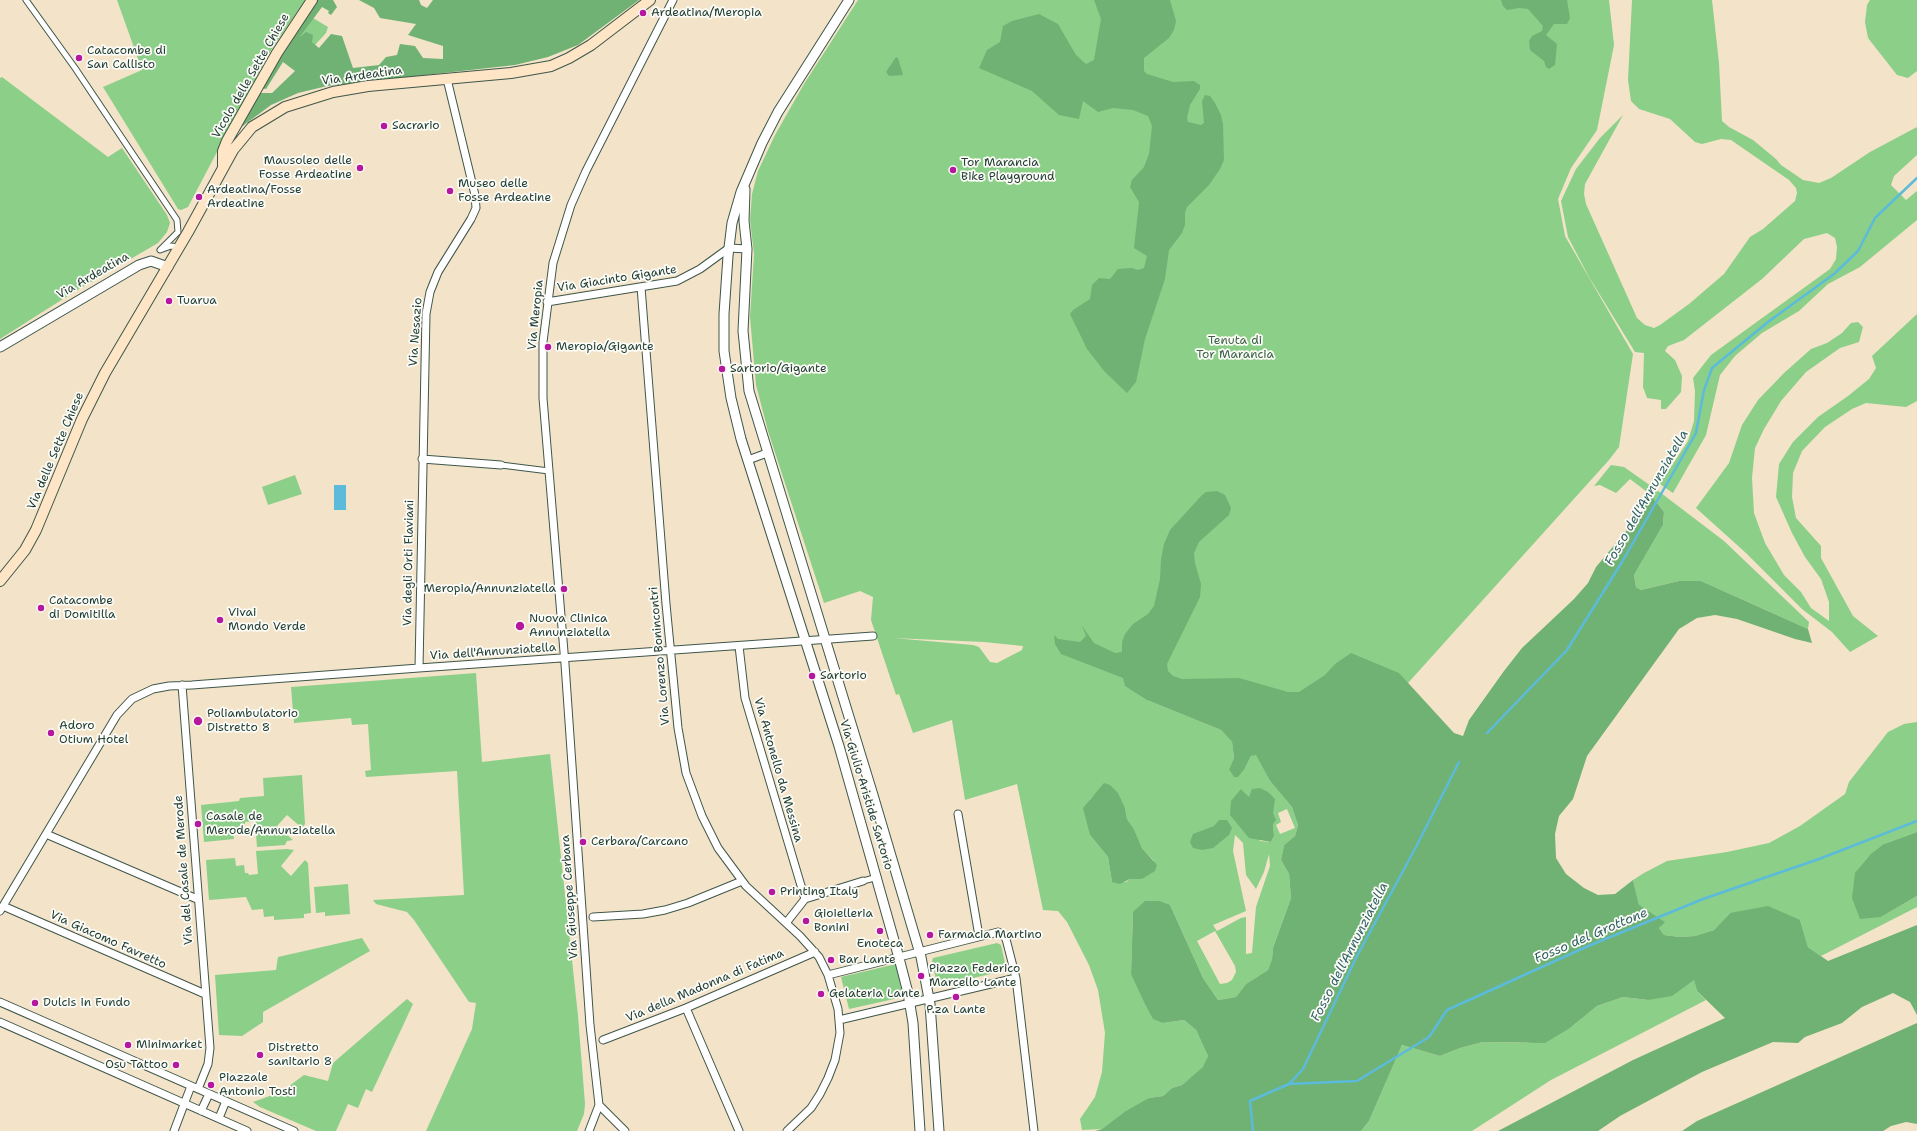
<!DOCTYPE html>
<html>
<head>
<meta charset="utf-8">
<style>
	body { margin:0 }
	canvas { display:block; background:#f3e3c8 }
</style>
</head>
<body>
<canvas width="1917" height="1131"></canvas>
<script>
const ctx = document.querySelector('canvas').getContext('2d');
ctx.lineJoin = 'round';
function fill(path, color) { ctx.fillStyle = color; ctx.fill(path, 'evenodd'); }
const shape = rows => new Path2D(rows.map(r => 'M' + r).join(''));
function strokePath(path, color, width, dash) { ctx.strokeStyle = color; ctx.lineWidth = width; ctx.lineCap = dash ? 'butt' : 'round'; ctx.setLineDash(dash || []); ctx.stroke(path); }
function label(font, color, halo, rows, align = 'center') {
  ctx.font = font + ' "Shantell Sans",sans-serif'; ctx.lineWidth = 3.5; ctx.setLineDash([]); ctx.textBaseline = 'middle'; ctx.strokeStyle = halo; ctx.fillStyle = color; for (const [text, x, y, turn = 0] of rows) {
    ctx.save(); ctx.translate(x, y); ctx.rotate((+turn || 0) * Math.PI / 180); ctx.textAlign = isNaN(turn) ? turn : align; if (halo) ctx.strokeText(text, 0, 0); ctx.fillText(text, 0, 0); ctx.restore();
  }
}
fill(shape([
	[117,0,305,0,268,55,188,207,181,210,178,209,103,87,142,70],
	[858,0,1609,0,1614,45,1597,130,1571,168,1558,199,1565,236,1633,354,1619,447,1609,460,1408,683,1345,732,1147,700,1221,730,1232,742,1234,758,1229,769,1245,768,1251,756,1256,754,1270,781,1292,807,1298,825,1295,836,1284,845,1281,860,1289,874,1291,898,1273,948,1272,959,1268,970,1246,984,1236,997,1218,1000,1203,978,1170,905,1133,912,1131,974,1163,1023,1184,1020,1196,1030,1208,1056,1204,1067,1182,1085,1172,1088,1163,1096,1149,1098,1102,1129,1082,1130,1080,1119,1095,1097,1102,1072,1105,1033,1098,990,1089,965,1067,922,1058,911,1043,910,1017,784,965,800,952,720,913,733,899,694,896,695,871,620,873,597,860,591,824,603,768,431,756,385,750,317,754,254,750,220,752,194,758,171,775,135,804,84],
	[893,638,984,642,1023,646,1022,650,997,663,990,662,979,647,973,645],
	[1241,789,1273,824,1274,836,1271,842,1260,841],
	[1098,792,1125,808,1127,819,1134,829,1142,848,1154,861,1142,879,1130,879,1126,882,1112,882,1108,857,1090,835,1090,799],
	[1287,809,1295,828,1280,834,1276,825,1281,822,1278,813],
	[1235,835,1243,843,1246,875,1256,889,1264,872,1269,854,1270,866,1256,907,1252,953,1246,954,1246,917,1241,918,1217,931,1213,925,1246,911,1233,851],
	[1215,931,1235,966,1236,972,1232,980,1227,983,1220,984,1197,941],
	[1632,0,1712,0,1719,63,1722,121,1729,127,1753,140,1776,159,1781,165,1803,180,1819,183,1831,178,1870,152,1917,127,1917,155,1894,176,1891,185,1906,200,1917,191,1917,220,1860,267,1828,284,1799,311,1762,333,1735,356,1720,375,1706,435,1673,493,1651,478,1658,479,1665,476,1688,441,1694,421,1695,391,1693,378,1711,355,1830,269,1836,259,1837,247,1835,238,1827,233,1804,239,1762,279,1684,340,1668,346,1665,351,1675,360,1682,376,1681,392,1666,409,1661,409,1661,400,1647,398,1643,387,1644,353,1635,352,1589,277,1568,237,1561,201,1576,169,1600,138,1623,115,1585,184,1584,194,1586,204,1637,318,1645,325,1654,328,1660,325,1689,304,1724,274,1750,237,1763,229,1795,201,1797,193,1796,188,1789,180,1731,140,1721,139,1702,144,1695,142,1670,119,1639,109,1631,101,1628,80],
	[1870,0,1917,0,1917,71,1908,78,1897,75,1868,38,1865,22,1867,5],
	[313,18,328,27,326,33,315,45,312,42,298,39],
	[2,77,108,157,122,148,167,215,170,223,167,232,158,243,74,292,0,339,0,78],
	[1917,314,1917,401,1906,407,1866,403,1852,409,1825,427,1802,451,1793,473,1792,497,1796,518,1821,546,1821,558,1853,616,1878,636,1850,652,1832,632,1802,609,1746,553,1696,508,1729,463,1742,425,1758,400,1784,373,1811,349,1827,343,1842,333,1851,323,1858,322,1863,327,1859,342,1840,348,1806,372,1781,401,1764,429,1755,448,1752,478,1754,513,1765,543,1784,575,1801,592,1811,608,1829,621,1829,602,1821,579,1805,557,1792,533,1776,497,1779,464,1793,442,1818,417,1848,396,1869,379,1876,368,1872,356],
	[1611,465,1624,467,1661,493,1724,541,1809,622,1808,629,1701,581,1679,581,1641,590,1636,587,1634,575,1663,525,1664,512,1651,495,1630,479,1616,493,1600,485,1594,486],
	[295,475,302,494,268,505,262,487],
	[476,673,482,762,550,754,578,1016,585,1104,584,1114,577,1131,426,1131,472,1029,476,1003,469,1002,414,920,407,912,376,904,373,900,464,895,457,771,366,777,365,771,371,770,368,724,352,725,351,718,294,723,291,687],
	[1917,722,1917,832,1884,844,1881,917,1917,896,1917,907,1821,956,1808,947,1800,920,1730,913,1714,930,1695,936,1680,937,1664,935,1659,928,1664,922,1639,906,1633,880,1644,873,1667,861,1727,852,1769,843,1800,826,1845,794,1849,782,1888,732,1904,724],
	[302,775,305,824,302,828,287,815,277,826,293,840,287,841,285,845,257,847,255,821,245,822,245,824,241,825,241,832,233,832,234,839,204,842,201,805,239,801,240,798,264,796,263,778],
	[287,849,294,850,281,866,291,876,305,860,308,863,311,913,304,914,304,918,274,920,274,916,264,917,263,909,252,910,246,897,209,900,206,860,235,858,236,866,244,865,245,873,248,873,249,875,258,874,256,851],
	[348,884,350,914,325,916,325,912,316,913,314,887],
	[362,938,370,951,263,1012,263,1022,242,1036,219,1035,215,975,276,970,278,957],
	[997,943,1001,945,1006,968,1003,971,939,986,937,984,932,961,933,958],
	[896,964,903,997,849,1009,841,977],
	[1694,979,1697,991,1706,1000,1551,1080,1472,1131,1361,1131,1369,1121,1402,1045,1440,1056,1460,1048,1483,1042,1528,1043,1570,1028,1597,1006,1623,997,1648,1000],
	[407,999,413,1004,372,1092,366,1089,358,1108,348,1104,336,1131,316,1131,260,1107,253,1102,281,1092,304,1075,328,1081,333,1063]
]), '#8bcf88');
fill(shape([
	[316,0,333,0,337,7,331,15,328,13,329,11,322,7,299,38,306,32,313,35,312,42,319,48,331,34,342,36,353,68,379,65,386,57,397,55,400,44,415,46,423,58,443,59,443,46,408,35,416,24,380,18,374,8,359,0,419,0,421,5,427,8,433,0,639,0,578,45,548,57,515,65,327,86,298,93,271,105,240,128,258,93,272,93,295,71,283,62,266,89,260,88],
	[1094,0,1170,0,1176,21,1174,30,1169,38,1144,58,1144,71,1147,74,1173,82,1194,81,1200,85,1200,89,1190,105,1187,118,1188,122,1201,125,1204,123,1202,101,1205,95,1210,96,1215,103,1221,115,1223,124,1224,160,1220,169,1209,185,1187,207,1185,213,1185,225,1182,233,1169,250,1165,279,1145,339,1136,382,1127,393,1105,372,1087,349,1070,314,1073,310,1090,299,1092,285,1099,278,1110,279,1118,269,1132,268,1138,270,1144,268,1147,256,1134,248,1139,202,1130,187,1132,180,1144,167,1149,154,1152,126,1148,116,1133,110,1113,108,1098,112,1083,101,1079,119,1059,115,1032,91,979,68,987,50,1000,42,1003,26,1012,21,1039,14,1058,24,1076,55,1086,64,1094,60,1101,19],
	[1501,0,1567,0,1570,18,1567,24,1554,24,1546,35,1557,44,1555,65,1549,69,1546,67,1544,61,1530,50,1529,41,1532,36,1542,31,1543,26,1528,9,1519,8,1507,10,1503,6],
	[896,57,898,58,903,75,889,76,886,72],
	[1217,491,1225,495,1231,508,1229,515,1199,542,1194,553,1195,563,1201,584,1200,597,1167,664,1168,671,1173,676,1182,679,1239,678,1288,692,1299,692,1325,675,1335,664,1351,653,1399,673,1454,733,1463,736,1469,720,1504,671,1522,648,1574,599,1588,583,1596,567,1632,524,1651,495,1664,512,1663,525,1634,575,1636,587,1641,590,1679,581,1701,581,1808,629,1812,643,1795,639,1737,619,1715,615,1697,618,1679,629,1587,756,1573,799,1559,816,1555,834,1556,858,1566,874,1584,888,1598,895,1615,894,1633,880,1639,905,1665,922,1659,928,1664,935,1680,937,1695,936,1714,930,1730,913,1768,906,1800,920,1808,947,1828,961,1917,925,1917,1015,1910,1002,1893,993,1862,1007,1842,1023,1805,1037,1798,1043,1773,1042,1702,1072,1620,1116,1598,1131,1498,1131,1633,1060,1725,1018,1697,991,1694,980,1672,996,1648,1000,1623,997,1597,1006,1570,1028,1545,1043,1483,1042,1460,1048,1440,1056,1402,1045,1369,1121,1361,1131,1095,1131,1102,1129,1126,1111,1149,1098,1163,1096,1172,1088,1182,1085,1203,1067,1208,1056,1196,1030,1184,1020,1163,1023,1153,1019,1145,1004,1131,974,1133,912,1145,901,1159,901,1170,905,1203,978,1218,1000,1236,997,1246,984,1268,970,1272,959,1273,948,1291,898,1289,874,1281,860,1284,845,1295,836,1298,825,1292,807,1270,781,1256,755,1251,756,1245,768,1238,777,1234,777,1229,769,1234,758,1232,742,1221,730,1147,700,1125,686,1123,678,1061,654,1055,644,1054,635,1058,639,1080,642,1086,636,1082,626,1094,643,1115,653,1122,652,1122,642,1125,634,1133,624,1148,614,1154,606,1160,579,1161,559,1164,544,1170,530,1202,495,1206,492],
	[1104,783,1110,785,1118,793,1125,808,1127,819,1134,829,1142,848,1157,865,1155,871,1142,879,1130,879,1120,884,1112,882,1108,857,1090,835,1083,808],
	[1260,788,1268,792,1275,799,1273,813,1276,820,1273,824,1274,836,1271,842,1249,838,1230,815,1231,801,1241,789,1249,797,1252,789],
	[1219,820,1227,820,1232,828,1229,835,1213,848,1202,850,1193,848,1190,842,1193,834,1214,826],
	[1917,832,1917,896,1881,917,1860,919,1852,898,1855,873,1871,854,1884,844],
	[1917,1023,1917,1124,1906,1122,1891,1126,1883,1131,1682,1131,1697,1121]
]), '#70b274');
fill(shape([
	[334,485,346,485,346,510,334,510]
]), '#5cbbda');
strokePath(shape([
	[1487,733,1567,650,1622,562,1696,433,1704,390,1712,368,1768,322,1834,274,1858,251,1875,218,1917,178],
	[1289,1084,1357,1081,1429,1037,1447,1010,1586,947,1703,899,1819,859,1917,821],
	[1253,1131,1250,1101,1289,1084,1303,1069,1357,956,1416,847,1459,762]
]), '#5cbbda', 2.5);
const pedestrian = shape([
	[26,0,75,68,177,220,178,232,160,250,171,246,179,247],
	[501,465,549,471],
	[863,881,878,877]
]);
const minor = shape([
	[641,287,666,604,678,728,686,773,702,816,718,848,746,886,800,936,819,957,828,975,838,1009,840,1033,835,1060,828,1078,820,1094,811,1108,787,1131],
	[547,302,677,281,700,269,729,248,747,249],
	[422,459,501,465],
	[748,460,767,453],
	[739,646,745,698,805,899],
	[419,668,426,314,430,292,438,272,471,219,476,208,475,195,447,79],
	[182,685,210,1048,208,1064,198,1089],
	[958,814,979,936],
	[46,834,197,899],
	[3,906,205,994],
	[0,911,117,715,132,699,153,689,169,686,192,685,419,668,873,636],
	[593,917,643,914,665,910,688,903,742,881],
	[786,923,805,899,863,881],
	[828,975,998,932,1002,934,1006,939,1016,978,1034,1131],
	[0,1002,294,1131],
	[686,1008,739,1131],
	[839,1020,1016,978],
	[0,1022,247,1131],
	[603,1040,686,1008,815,952],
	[599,1105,625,1131],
	[201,1111,209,1094],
	[219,1118,226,1101],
	[174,1131,191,1086],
	[589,1131,599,1105,590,1025,565,664,543,398,543,342,553,263,571,205,586,171,673,0]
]);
const tertiary = shape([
	[849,0,778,112,762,143,741,192,732,223,728,256,724,314,724,351,731,398,741,439,839,746,899,958,908,993,913,1023,920,1131],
	[745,189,744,221,747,249,743,331,749,391,873,795,921,957,930,1004,939,1131],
	[0,347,139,265,151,261,168,267]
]);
const secondary = shape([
	[223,168,223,151,227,141,277,53,312,0],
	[0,581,25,550,36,530,82,419,105,373,188,232,233,150,252,127,285,107,333,92,368,86,511,73,551,66,569,58,591,45,650,0]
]);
strokePath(pedestrian, '#3f564a', 7);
strokePath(minor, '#3f564a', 9);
strokePath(tertiary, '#3f564a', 11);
strokePath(secondary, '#3f564a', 12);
strokePath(pedestrian, '#fff', 5);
strokePath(minor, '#fff', 7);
strokePath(tertiary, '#fff', 9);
strokePath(secondary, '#fde5c5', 10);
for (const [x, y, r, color] of [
	[643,13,4,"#b5179e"],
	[79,58,4,"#b5179e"],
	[384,126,4,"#b5179e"],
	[360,168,4,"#b5179e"],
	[953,170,4,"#b5179e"],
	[450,191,4,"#b5179e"],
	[199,197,4,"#b5179e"],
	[169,301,4,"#b5179e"],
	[548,347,4,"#b5179e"],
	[722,369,4,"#b5179e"],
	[564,589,4,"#b5179e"],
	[41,608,4,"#b5179e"],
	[220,620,4,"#b5179e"],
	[520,626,5,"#b5179e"],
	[812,676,4,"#b5179e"],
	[198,721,5,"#b5179e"],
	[51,733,4,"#b5179e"],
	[198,824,4,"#b5179e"],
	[583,842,4,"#b5179e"],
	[772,892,4,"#b5179e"],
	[806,921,4,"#b5179e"],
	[880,931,4,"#b5179e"],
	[930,935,4,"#b5179e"],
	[831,960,4,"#b5179e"],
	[921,976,4,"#b5179e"],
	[821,994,4,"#b5179e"],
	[956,997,4,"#b5179e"],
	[35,1003,4,"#b5179e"],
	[128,1045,4,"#b5179e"],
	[260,1055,4,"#b5179e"],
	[176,1065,4,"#b5179e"],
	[211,1085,4,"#b5179e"]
]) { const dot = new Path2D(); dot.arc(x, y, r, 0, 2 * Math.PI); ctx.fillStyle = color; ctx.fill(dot); strokePath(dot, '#fdfcf7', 1.5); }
label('12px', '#1f3d34', '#fdfcf7', [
	["Ardeatina/Meropia",651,13],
	["Catacombe di",87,51],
	["San Callisto",87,65],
	["Sacrario",392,126],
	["Mausoleo delle",352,161,"right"],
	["Fosse Ardeatine",352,175,"right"],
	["Tor Marancia",961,163],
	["Bike Playground",961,177],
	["Museo delle",458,184],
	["Fosse Ardeatine",458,198],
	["Ardeatina/Fosse",207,190],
	["Ardeatine",207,204],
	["Tuarua",177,301],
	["Meropia/Gigante",556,347],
	["Sartorio/Gigante",730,369],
	["Meropia/Annunziatella",556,589,"right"],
	["Catacombe",49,601],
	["di Domitilla",49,615],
	["Vivai",228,613],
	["Mondo Verde",228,627],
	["Nuova Clinica",529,619],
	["Annunziatella",529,633],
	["Sartorio",820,676],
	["Poliambulatorio",207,714],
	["Distretto 8",207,728],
	["Adoro",59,726],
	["Otium Hotel",59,740],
	["Casale de",206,817],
	["Merode/Annunziatella",206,831],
	["Cerbara/Carcano",591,842],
	["Printing Italy",780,892],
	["Gioielleria",814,914],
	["Bonini",814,928],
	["Farmacia Martino",938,935],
	["Enoteca",880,944,"center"],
	["Bar Lante",839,960],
	["Piazza Federico",929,969],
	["Marcello Lante",929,983],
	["Gelateria Lante",829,994],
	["Dulcis in Fundo",43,1003],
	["P.za Lante",956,1010,"center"],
	["Minimarket",136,1045],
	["Distretto",268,1048],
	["sanitario 8",268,1062],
	["Osu Tattoo",168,1065,"right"],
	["Piazzale",219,1078],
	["Antonio Tosti",219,1092]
], 'left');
label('12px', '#1f3d34', '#fdfcf7', [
	["Vicolo delle Sette Chiese",251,76,-60],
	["Via Ardeatina",362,76,-8],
	["Via Ardeatina",93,276,-30],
	["Via Giacinto Gigante",617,279,-9],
	["Via Meropia",536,315,-84],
	["Via Nesazio",416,332,-86],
	["Via delle Sette Chiese",56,451,-67],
	["Via degli Orti Flaviani",409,563,-89],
	["Via dell'Annunziatella",493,652,-4],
	["Via Lorenzo Bonincontri",660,656,-95],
	["Via Antonello da Messina",778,770,74],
	["Via Giulio Aristide Sartorio",866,795,73],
	["Via del Casale de Merode",184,870,-94],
	["Via Giuseppe Cerbara",570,897,-94],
	["Via Giacomo Favretto",108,940,24],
	["Via della Madonna di Fatima",705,986,-23]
]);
label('12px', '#3a6249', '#fdfcf7', [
	["Tenuta di",1235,341],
	["Tor Marancia",1235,355]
]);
label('italic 13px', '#316366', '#fdfcf7', [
	["Fosso dell'Annunziatella",1647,498,-60],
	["Fosso del Grottone",1591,936,-23],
	["Fosso dell'Annunziatella",1350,952,-63]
]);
</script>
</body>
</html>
